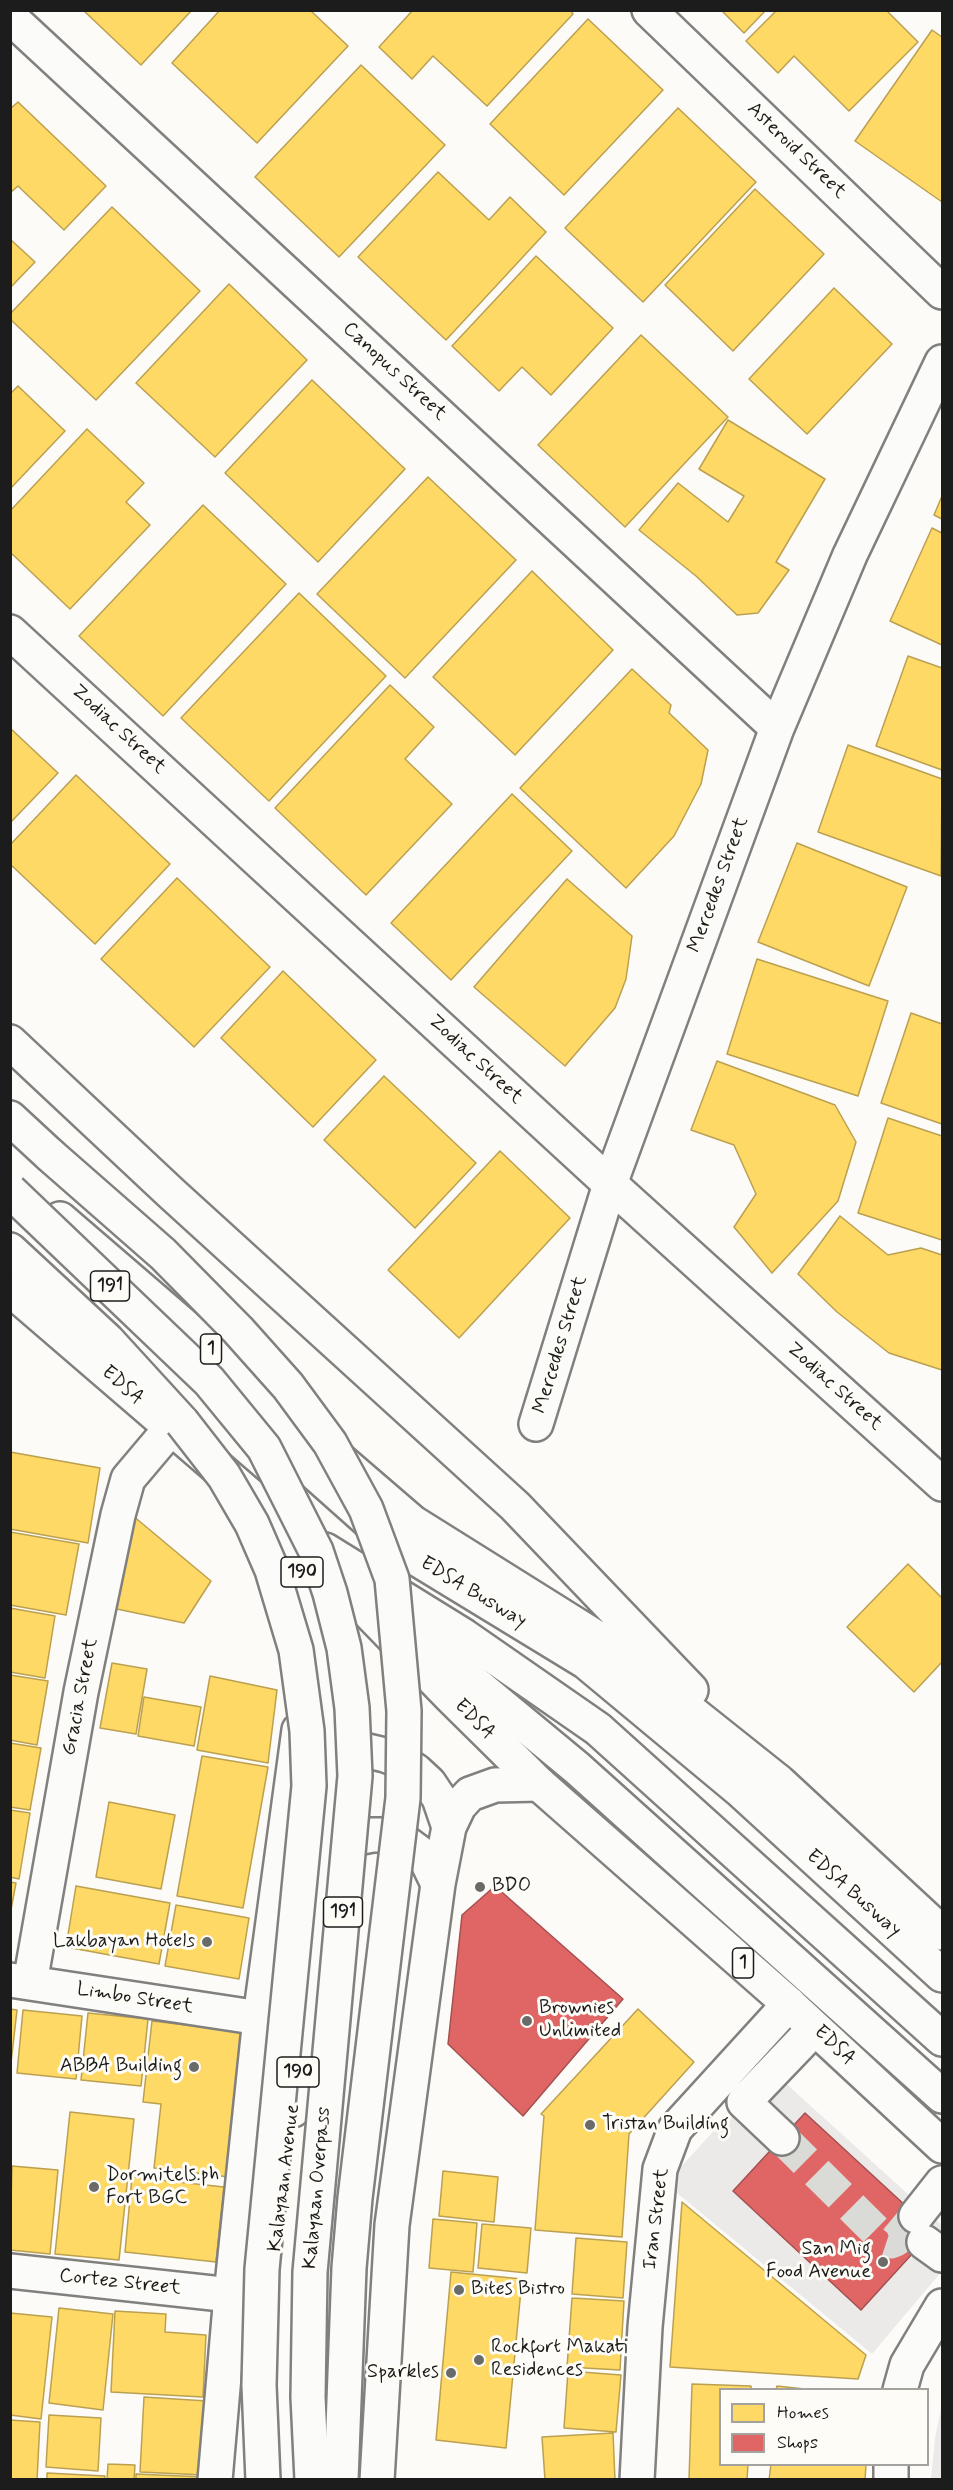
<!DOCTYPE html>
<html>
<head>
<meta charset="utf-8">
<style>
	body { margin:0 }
	#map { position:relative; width:953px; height:2490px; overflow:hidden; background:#fcfbf8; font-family:Mynerve,sans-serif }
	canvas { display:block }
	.frame { position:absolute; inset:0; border:12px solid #1c1c1c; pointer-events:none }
	.legend { position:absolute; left:719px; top:2388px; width:210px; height:78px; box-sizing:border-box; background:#fdfcf7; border:2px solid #a3a29f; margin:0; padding:8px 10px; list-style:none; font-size:18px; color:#1c1c1c }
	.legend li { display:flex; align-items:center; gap:12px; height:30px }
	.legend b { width:30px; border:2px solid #a3a29f }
</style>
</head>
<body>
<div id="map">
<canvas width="953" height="2490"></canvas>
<div class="frame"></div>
<ul class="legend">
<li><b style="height:16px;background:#ffd966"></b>Homes</li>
<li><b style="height:16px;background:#e06666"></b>Shops</li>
</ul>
</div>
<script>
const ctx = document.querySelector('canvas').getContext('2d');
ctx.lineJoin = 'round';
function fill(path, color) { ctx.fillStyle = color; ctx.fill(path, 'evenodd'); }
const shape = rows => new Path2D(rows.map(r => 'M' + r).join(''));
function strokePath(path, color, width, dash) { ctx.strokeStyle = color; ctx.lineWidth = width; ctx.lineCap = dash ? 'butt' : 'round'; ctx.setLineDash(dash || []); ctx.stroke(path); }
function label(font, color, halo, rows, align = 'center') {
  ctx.font = font + ' Mynerve,sans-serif'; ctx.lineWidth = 6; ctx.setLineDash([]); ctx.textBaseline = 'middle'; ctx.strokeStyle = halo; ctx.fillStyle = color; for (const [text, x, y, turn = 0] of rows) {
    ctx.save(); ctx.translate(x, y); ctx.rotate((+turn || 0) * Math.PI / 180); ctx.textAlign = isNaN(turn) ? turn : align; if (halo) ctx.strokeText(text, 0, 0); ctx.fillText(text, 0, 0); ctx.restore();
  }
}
fill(shape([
	[770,2069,942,2225,942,2271,872,2354,677,2193,679,2169],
	[942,2404,942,2479,931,2479,935,2438]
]), '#ebeae8');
const homes = shape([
	[83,10,192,10,141,65,83,10],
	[220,10,310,10,348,46,257,143,172,63,220,10],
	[413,10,570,10,573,14,487,106,433,56,412,79,379,47,413,10],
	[721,10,766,10,744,33,721,10],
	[777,10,889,10,888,12,918,42,849,111,794,56,778,73,746,41,777,10],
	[588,19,663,90,564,195,490,124,588,19],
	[932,30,942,37,942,202,855,141,932,30],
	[361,65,445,145,339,257,255,177,361,65],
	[18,102,106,186,64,230,18,186,10,193,10,109,18,102],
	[678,108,756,182,643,302,565,228,678,108],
	[438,172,489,220,510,197,546,232,446,340,358,257,438,172],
	[755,189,824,254,733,351,665,285,755,189],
	[112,207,200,291,96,400,10,319,10,314,112,207],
	[10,239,35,262,10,288,10,239],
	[536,256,613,328,551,395,522,367,499,391,452,346,536,256],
	[229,284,307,360,215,457,136,383,229,284],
	[834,288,892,344,807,434,749,379,834,288],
	[641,335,728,417,625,527,538,445,641,335],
	[312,380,405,469,318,562,225,473,312,380],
	[18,386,65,431,10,489,10,394,18,386],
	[728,420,825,479,776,562,789,570,758,613,737,615,696,576,639,530,678,483,728,522,744,496,699,469,728,420],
	[87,429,144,483,126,502,150,525,70,609,10,552,10,511,87,429],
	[428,477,516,560,405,678,317,594,428,477],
	[942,496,942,519,934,515,942,496],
	[203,505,286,584,163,716,79,636,203,505],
	[932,528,942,533,942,645,890,621,932,528],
	[532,571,613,650,515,755,433,677,532,571],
	[299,593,386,676,269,801,181,718,299,593],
	[908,656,942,668,942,770,876,746,908,656],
	[632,669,671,705,669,713,708,750,701,784,674,836,626,888,520,788,632,669],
	[390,685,434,727,405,759,452,804,366,895,275,808,390,685],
	[10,728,58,773,10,823,10,728],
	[848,745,942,779,941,876,818,832,848,745],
	[76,775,170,864,95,944,10,864,10,845,76,775],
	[512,794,572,851,451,980,391,923,512,794],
	[797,843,907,887,869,986,758,942,797,843],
	[177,878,270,967,194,1047,101,959,177,878],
	[567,879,632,936,626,979,615,1008,565,1066,474,987,567,879],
	[757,959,888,1001,858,1096,727,1054,757,959],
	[283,971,376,1060,313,1127,221,1038,283,971],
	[911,1013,942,1024,942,1124,881,1103,911,1013],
	[717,1061,835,1105,856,1142,838,1201,772,1273,734,1227,756,1194,734,1145,691,1130,717,1061],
	[384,1076,476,1163,415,1228,324,1140,384,1076],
	[888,1118,942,1136,942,1240,858,1213,888,1118],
	[500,1151,570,1218,459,1338,388,1270,500,1151],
	[840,1216,888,1255,921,1248,942,1255,942,1370,889,1353,837,1312,798,1274,840,1216],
	[10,1452,100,1468,88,1543,10,1529,10,1452],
	[132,1515,211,1581,184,1623,112,1608,132,1515],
	[10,1532,79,1544,66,1615,10,1605,10,1532],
	[908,1564,942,1598,942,1662,914,1692,847,1627,908,1564],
	[10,1608,55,1616,45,1678,10,1672,10,1608],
	[112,1663,147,1669,136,1734,100,1728,112,1663],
	[10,1675,48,1681,37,1745,10,1740,10,1675],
	[210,1676,277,1690,268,1763,197,1750,210,1676],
	[144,1697,201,1707,194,1746,138,1736,144,1697],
	[10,1743,41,1748,30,1810,10,1807,10,1743],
	[202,1756,268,1767,243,1908,177,1896,202,1756],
	[109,1802,175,1815,161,1889,96,1877,109,1802],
	[10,1810,30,1813,19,1879,10,1877,10,1810],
	[10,1882,16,1883,10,1915,10,1882],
	[76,1886,170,1903,159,1964,66,1947,76,1886],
	[176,1905,249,1918,239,1979,165,1966,176,1905],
	[10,2009,17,2010,10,2072,10,2009],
	[638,2009,694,2062,629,2134,622,2237,535,2230,544,2116,541,2114,638,2009],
	[23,2010,82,2016,76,2079,17,2073,23,2010],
	[88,2013,148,2019,141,2086,81,2080,88,2013],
	[152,2021,246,2032,229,2177,154,2168,161,2104,143,2102,152,2021],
	[70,2112,134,2119,119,2260,55,2254,70,2112],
	[12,2166,58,2170,50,2254,10,2250,12,2166],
	[443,2171,498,2177,494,2222,439,2216,443,2171],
	[132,2177,224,2187,216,2262,125,2252,132,2177],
	[682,2202,866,2355,858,2379,670,2367,682,2202],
	[433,2219,477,2223,473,2272,429,2268,433,2219],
	[482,2224,531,2228,527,2273,478,2268,482,2224],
	[576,2238,627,2242,623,2298,572,2294,576,2238],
	[451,2272,522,2279,506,2448,436,2440,451,2272],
	[572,2298,624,2301,620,2370,567,2367,572,2298],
	[59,2308,113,2314,103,2410,49,2403,59,2308],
	[115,2311,166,2314,165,2332,206,2335,203,2397,111,2392,115,2311],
	[10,2313,52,2317,41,2419,10,2415,10,2313],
	[568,2371,621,2375,616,2432,564,2428,568,2371],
	[692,2384,751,2386,751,2390,720,2390,720,2464,748,2464,747,2480,689,2480,692,2384],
	[777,2386,814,2390,776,2390,777,2386],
	[144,2397,207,2401,204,2475,140,2472,144,2397],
	[49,2415,101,2418,98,2471,46,2467,49,2415],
	[10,2420,40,2422,37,2480,10,2480,10,2420],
	[613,2433,615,2480,545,2480,542,2437,613,2433],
	[108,2464,135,2465,134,2480,107,2480,108,2464],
	[771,2464,866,2464,865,2480,769,2480,771,2464],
	[47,2473,105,2476,104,2480,47,2480,47,2473],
	[136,2474,204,2477,203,2480,136,2480,136,2474]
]);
fill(homes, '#ffd966');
strokePath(homes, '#bba050', 1.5);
const shops = shape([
	[495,1886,623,1999,523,2116,448,2044,462,1915,495,1886],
	[805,2113,933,2231,861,2310,733,2191,805,2113]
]);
fill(shops, '#e06666');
strokePath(shops, '#a55050', 1.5);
strokePath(shape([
	[782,2138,885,2240,891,2242,896,2240,916,2216]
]), '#dadad7', 33, [33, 16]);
const minor = shape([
	[649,10,942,292],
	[10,17,777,728],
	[10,632,610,1184,942,1484],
	[246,1412,399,1548,586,1662,741,1791,942,1975],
	[536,1424,610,1184,777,728,850,555,942,362],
	[379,1604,577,1768,942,2096],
	[10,1980,260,2018],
	[30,1983,81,1692,118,1515,128,1479,171,1428],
	[782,2138,744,2102,814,2029],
	[916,2216,942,2183],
	[924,2242,942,2255],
	[10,2271,231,2295],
	[900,2390,907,2365,942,2306],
	[637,2480,645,2327,660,2169,675,2129,789,2004],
	[891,2480,891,2464]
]);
const major = shape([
	[10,1250,107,1340,182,1422],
	[283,1524,306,1581,316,1621,331,1710,333,1755,323,1867,293,2110],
	[328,1758,350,1752,368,1751,385,1755,401,1761,416,1771,429,1783,439,1798,449,1827],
	[329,1858,343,1844,357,1838,372,1835,386,1835,401,1839,425,1857,438,1884],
	[215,2480,231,2295,260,2018,299,1730],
	[377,2480,392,2225,438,1884,449,1827,459,1806,470,1794,495,1785,539,1784]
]);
const highway = shape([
	[10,1042,171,1193,515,1506,691,1690],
	[10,1118,50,1155],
	[60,1219,412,1522,602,1641,779,1782,942,1933],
	[10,1289,283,1524,451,1697,539,1784,789,2004,942,2146],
	[325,1550,464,1636,598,1729,942,2039]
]);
strokePath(minor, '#81807f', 38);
strokePath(major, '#81807f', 38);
strokePath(highway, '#81807f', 38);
strokePath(minor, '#fbfbf9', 33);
strokePath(major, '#fbfbf9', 33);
strokePath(highway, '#fbfbf9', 33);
const majorBridge = shape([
	[10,1191,209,1381,264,1448,316,1551,330,1593,344,1648,352,1708,355,1776,310,2272,308,2397,312,2480],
	[182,1422,224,1476,252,1524,272,1570,296,1650,307,1731,309,1786,262,2269,259,2385,263,2480]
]);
const highwayBridge = shape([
	[50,1155,163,1254,238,1330,288,1386,330,1443,366,1509,392,1579,404,1711,403,1798,355,2198,349,2268,341,2480]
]);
strokePath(majorBridge, '#81807f', 38, []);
strokePath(highwayBridge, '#81807f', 38, []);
strokePath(majorBridge, '#fbfbf9', 33);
strokePath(highwayBridge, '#fbfbf9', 33);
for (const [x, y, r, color] of [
	[480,1887,6,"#6a6a69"],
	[207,1942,6,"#6a6a69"],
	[527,2021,6,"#6a6a69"],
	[194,2067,6,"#6a6a69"],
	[590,2125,6,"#6a6a69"],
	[94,2187,6,"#6a6a69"],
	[883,2262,6,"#6a6a69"],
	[459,2290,6,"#6a6a69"],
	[479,2360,6,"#6a6a69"],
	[451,2373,6,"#6a6a69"]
]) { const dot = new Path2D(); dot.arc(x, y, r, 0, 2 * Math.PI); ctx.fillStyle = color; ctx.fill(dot); strokePath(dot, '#fdfcf7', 2); }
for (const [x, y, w] of [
	[110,1286,39],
	[211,1349,21],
	[302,1572,42],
	[343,1912,39],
	[743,1963,21],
	[298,2072,42]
]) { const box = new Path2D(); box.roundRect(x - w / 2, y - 15, w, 30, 4.5); ctx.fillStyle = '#fdfcf7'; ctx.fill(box); strokePath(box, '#1c1c1c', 1.5); }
label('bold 18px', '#1c1c1c', null, [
	["191",110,1286],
	["1",211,1349],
	["190",302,1572],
	["191",343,1912],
	["1",743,1963],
	["190",298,2072]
]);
label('20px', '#1c1c1c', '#fdfcf7', [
	["Asteroid Street",796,151,44],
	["Canopus Street",394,372,43],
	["Zodiac Street",118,730,43],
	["Mercedes Street",719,885,-70],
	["Zodiac Street",475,1060,43],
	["Mercedes Street",561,1345,-73],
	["EDSA",122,1386,41],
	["Zodiac Street",834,1387,42],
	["EDSA Busway",473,1593,31],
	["Gracia Street",81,1697,-79],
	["EDSA",474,1720,45],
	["EDSA Busway",853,1894,42],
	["Limbo Street",135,1999,9],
	["EDSA",834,2046,43],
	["Kalayaan Avenue",285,2178,-83],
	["Kalayaan Overpass",318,2188,-85],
	["Iran Street",657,2219,-83],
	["Cortez Street",120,2283,6]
]);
label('20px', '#1c1c1c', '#fdfcf7', [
	["BDO",492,1887],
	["Lakbayan Hotels",195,1942,"right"],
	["Brownies",539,2009],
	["Unlimited",539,2032],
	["ABBA Building",182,2067,"right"],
	["Tristan Building",602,2125],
	["Dormitels.ph",106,2176],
	["Fort BGC",106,2199],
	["San Mig",871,2250,"right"],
	["Food Avenue",871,2273,"right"],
	["Bites Bistro",471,2290],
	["Rockfort Makati",491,2348],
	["Residences",491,2371],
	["Sparkles",439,2373,"right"]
], 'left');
</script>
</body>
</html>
